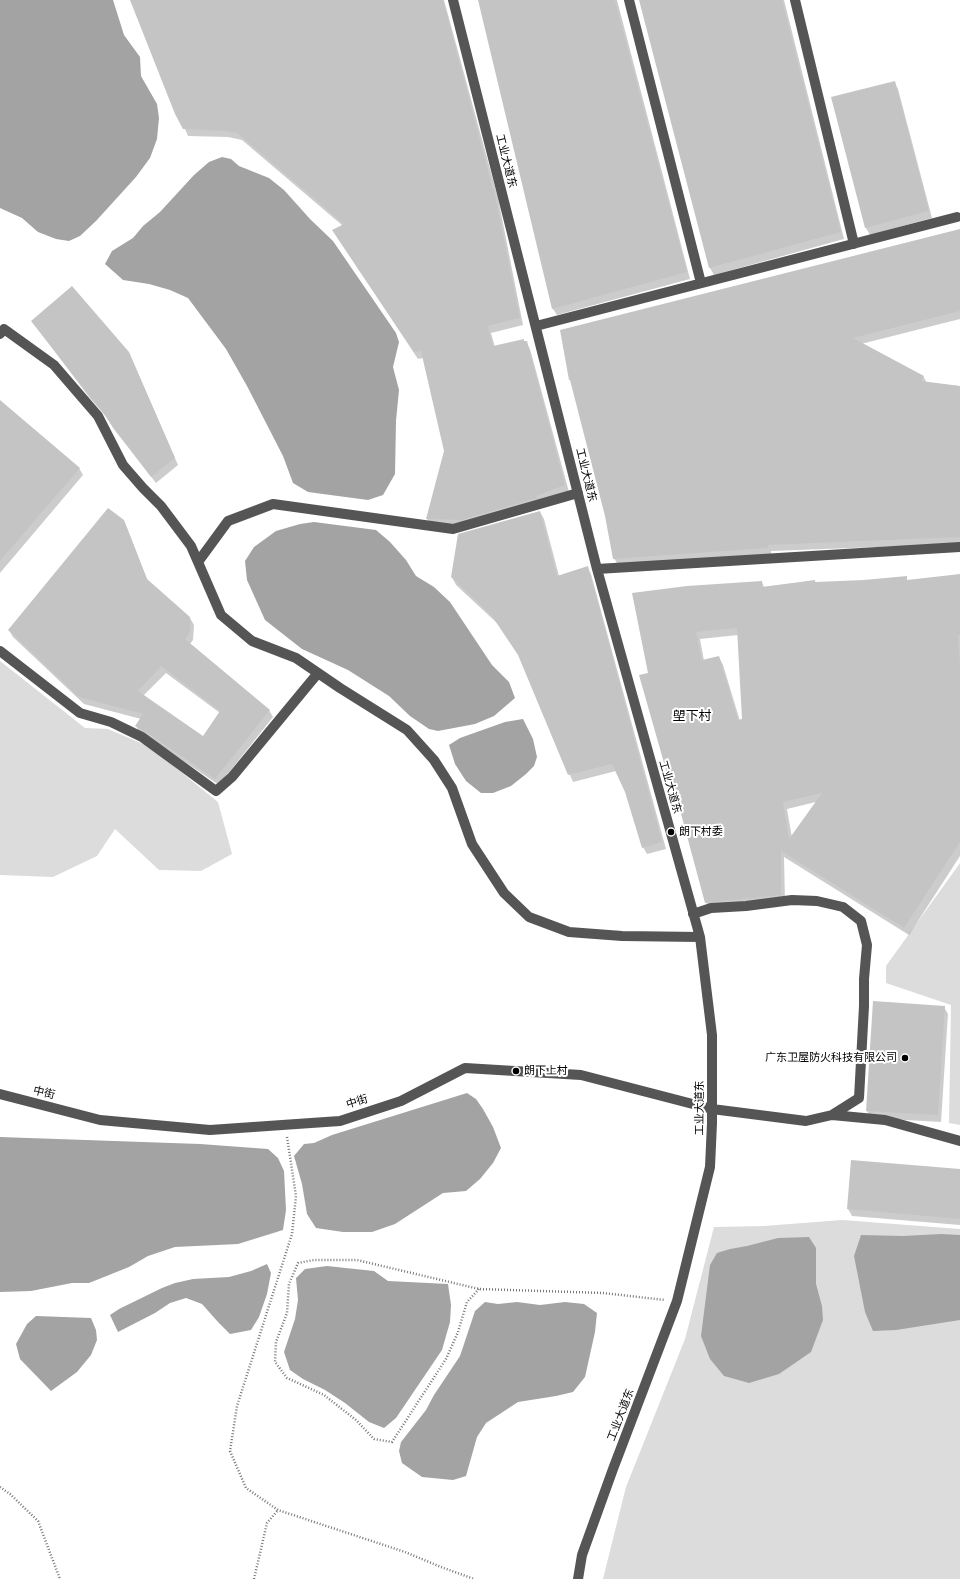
<!DOCTYPE html>
<html>
<head>
<meta charset="utf-8">
<style>
	body { margin:0 }
	canvas { display:block; background:#fff }
</style>
</head>
<body>
<canvas width="960" height="1579"></canvas>
<script>
const ctx = document.querySelector('canvas').getContext('2d');
ctx.lineJoin = 'round';
function fill(path, color) { ctx.fillStyle = color; ctx.fill(path, 'evenodd'); }
const shape = rows => new Path2D(rows.map(r => 'M' + r).join(''));
function strokePath(path, color, width, dash) { ctx.strokeStyle = color; ctx.lineWidth = width; ctx.lineCap = dash ? 'butt' : 'round'; ctx.setLineDash(dash || []); ctx.stroke(path); }
function label(font, color, halo, rows, align = 'center') {
  ctx.font = font + ' "IBM Plex Sans","Noto Sans SC",sans-serif'; ctx.lineWidth = 4; ctx.setLineDash([]); ctx.textBaseline = 'middle'; ctx.strokeStyle = halo; ctx.fillStyle = color; for (const [text, x, y, turn = 0] of rows) {
    ctx.save(); ctx.translate(x, y); ctx.rotate((+turn || 0) * Math.PI / 180); ctx.textAlign = isNaN(turn) ? turn : align; if (halo) ctx.strokeText(text, 0, 0); ctx.fillText(text, 0, 0); ctx.restore();
  }
}
fill(shape([
	[0,661,85,728,108,729,150,747,218,802,232,854,201,871,159,870,115,829,97,856,53,877,0,875],
	[960,863,960,1125,949,1123,951,1005,886,983,886,966],
	[842,1220,960,1229,960,1579,603,1579,626,1487,685,1339,714,1227,764,1226]
]), '#dcdcdc');
fill(shape([
	[0,0,113,0,124,35,140,57,141,76,157,104,159,118,157,139,150,158,136,177,96,221,80,236,69,241,56,239,38,232,22,218,0,208],
	[222,157,231,159,239,166,269,178,284,190,310,219,333,241,396,333,399,342,393,367,399,390,396,421,395,474,383,495,368,500,308,492,293,483,283,456,247,386,226,349,188,298,170,290,149,284,123,280,105,264,112,251,133,238,143,226,160,212,194,175,209,162],
	[314,522,376,530,390,542,406,560,416,576,434,587,450,602,492,665,509,682,515,698,494,716,475,724,438,731,429,729,410,716,389,696,348,670,302,649,265,620,247,580,245,561,254,547,276,531,300,524],
	[523,719,533,739,537,757,534,766,526,774,511,786,493,793,481,793,466,781,455,764,449,745,460,738,505,722],
	[467,1093,476,1099,483,1109,493,1127,501,1148,493,1163,480,1179,466,1191,443,1193,395,1224,372,1232,343,1232,316,1228,307,1214,302,1184,294,1156,304,1144,314,1143,332,1135],
	[0,1137,200,1144,268,1149,278,1158,284,1171,286,1210,283,1230,238,1244,175,1247,148,1256,129,1267,89,1283,72,1283,31,1291,0,1292],
	[941,1234,960,1235,960,1320,896,1330,873,1331,865,1312,854,1256,861,1235,903,1236],
	[809,1237,816,1248,816,1284,822,1306,823,1320,811,1352,779,1374,749,1383,724,1376,710,1359,701,1336,710,1265,717,1253,730,1249,747,1246,778,1238],
	[267,1264,271,1273,267,1294,259,1317,251,1330,230,1334,218,1322,202,1304,186,1298,170,1303,155,1313,118,1332,110,1315,119,1309,162,1288,175,1283,193,1279,229,1277,251,1271],
	[327,1266,374,1271,388,1281,448,1284,451,1305,450,1322,442,1350,396,1418,384,1428,369,1422,345,1403,325,1390,303,1379,290,1370,284,1352,295,1319,298,1300,296,1278,305,1269],
	[485,1302,498,1304,517,1302,540,1305,565,1302,584,1304,597,1313,595,1332,585,1377,573,1392,556,1396,518,1402,486,1423,477,1437,466,1476,453,1480,422,1477,402,1463,399,1451,401,1442,426,1410,434,1395,460,1356,475,1311],
	[36,1316,91,1318,96,1330,97,1340,91,1355,77,1372,51,1391,20,1359,16,1344,27,1324]
]), '#a3a3a3');
fill(shape([
	[131,0,444,0,498,198,523,325,491,333,495,347,526,342,530,349,569,492,465,527,431,525,427,519,445,451,423,358,418,359,337,237,343,226,242,140,228,137,188,136],
	[479,0,617,0,690,279,557,315,553,309],
	[640,0,784,0,844,239,714,275,710,268],
	[894,82,898,89,932,218,870,235,866,228],
	[960,230,960,319,861,344,923,376,927,383,960,386,960,544,771,551,771,555,618,565,614,558],
	[32,321,129,353,178,465,156,483,113,428,107,418,89,397],
	[0,401,79,468,83,475,0,573],
	[540,512,544,519,559,576,587,567,591,574,666,849,647,854,643,847,626,791,616,771,573,782,520,657,497,623,456,585,452,577],
	[123,521,127,528,148,582,190,618,194,625,193,640,190,644,269,710,273,717,219,785,151,739,140,733,136,726,141,719,84,704,13,637,9,630],
	[166,673,220,713,203,737,143,696],
	[960,574,960,856,909,935,784,857,785,902,710,910,706,902,676,792,671,784,633,594,762,582,764,587,815,581,816,583,864,581,906,577,908,581,960,575],
	[738,635,744,720,740,721,723,665,719,657,704,661,700,639],
	[816,802,792,838,787,809],
	[944,1007,948,1014,941,1122,871,1118,867,1111],
	[852,1161,960,1170,960,1225,852,1216,848,1209]
]), '#0003');
fill(shape([
	[130,0,443,0,493,190,494,190,520,318,488,326,493,346,524,339,524,341,527,341,565,485,536,496,537,498,461,520,426,519,444,451,421,351,414,352,332,230,344,224,237,133,223,131,183,129,175,114],
	[478,0,615,0,687,272,552,309],
	[639,0,782,0,841,232,709,268],
	[895,81,929,211,865,228,831,97],
	[960,229,960,311,853,338,924,376,921,381,960,386,960,537,768,545,768,548,613,559,605,516,570,380,569,380,560,330],
	[72,286,129,352,175,458,151,477,108,420,103,412,84,389,31,321],
	[0,400,80,468,0,561],
	[108,508,124,520,147,579,190,617,190,632,185,639,270,710,215,779,146,732,135,726,143,714,79,697,8,630],
	[161,666,220,711,203,736,138,691],
	[540,511,557,576,588,566,662,842,642,848,625,792,612,764,568,775,518,655,492,616,451,577,458,534],
	[960,574,960,635,958,635,960,664,960,842,904,928,781,851,781,895,705,903,673,784,670,784,639,675,648,673,632,593,687,586,762,581,762,587,815,580,815,582,864,580,907,576,907,580],
	[737,628,742,719,738,720,719,656,702,660,696,632],
	[822,793,789,839,783,802],
	[873,1001,945,1006,938,1115,866,1111],
	[851,1160,960,1169,960,1219,847,1209]
]), '#c4c4c4');
strokePath(shape([
	[287,1137,296,1196,292,1234,237,1406,230,1451,246,1488,278,1510,405,1552,441,1567,474,1579],
	[479,1289,467,1302,458,1332,446,1359,392,1442,374,1439,356,1420,324,1395,287,1378,275,1362,276,1342,287,1313,289,1284,298,1263,314,1260,357,1260,479,1289,603,1293,665,1300],
	[0,1487,10,1494,38,1521,60,1579],
	[254,1579,267,1523,278,1510]
]), '#777', 2.5, [1, 2]);
strokePath(shape([
	[453,0,597,569,700,937,712,1035,712,1123,710,1167,677,1301,613,1469,582,1555,578,1579],
	[629,0,701,283],
	[795,0,854,244],
	[536,326,957,217],
	[0,334,4,329,54,365,98,416,123,465,143,488,161,506,191,546,221,615,252,641,296,658,340,688,407,730,434,760,452,788,472,844,504,893,529,917,569,932,622,936,700,937],
	[198,562,228,521,273,504,453,529,578,493],
	[597,569,960,547],
	[0,651,80,713,111,722,142,737,216,791,232,777,318,673],
	[0,1094,100,1120,210,1130,340,1121,401,1101,465,1068,581,1075,712,1109,806,1121,832,1115,859,1098,864,1006,864,979,867,945,861,921,843,907,817,901,792,900,746,906,711,908,693,914],
	[832,1115,885,1120,960,1141]
]), '#555', 10);
for (const [x, y, r, color] of [
	[671,832,4,"#000"],
	[905,1058,4,"#000"],
	[516,1071,4,"#000"]
]) { const dot = new Path2D(); dot.arc(x, y, r, 0, 2 * Math.PI); ctx.fillStyle = color; ctx.fill(dot); strokePath(dot, '#fff', 1.5); }
label('11px', '#000', '#fff', [
	["工业大道东",506,161,76],
	["工业大道东",586,475,76],
	["工业大道东",670,787,74],
	["中街",44,1093,14],
	["中街",357,1102,-17],
	["工业大道东",700,1108,-90],
	["工业大道东",621,1415,-69]
]);
label('11px', '#000', '#fff', [
	["朗下村委",679,832],
	["广东卫屋防火科技有限公司",897,1058,"right"],
	["朗下上村",524,1071]
], 'left');
label('13px', '#000', '#fff', [
	["塱下村",692,716]
]);
</script>
</body>
</html>
